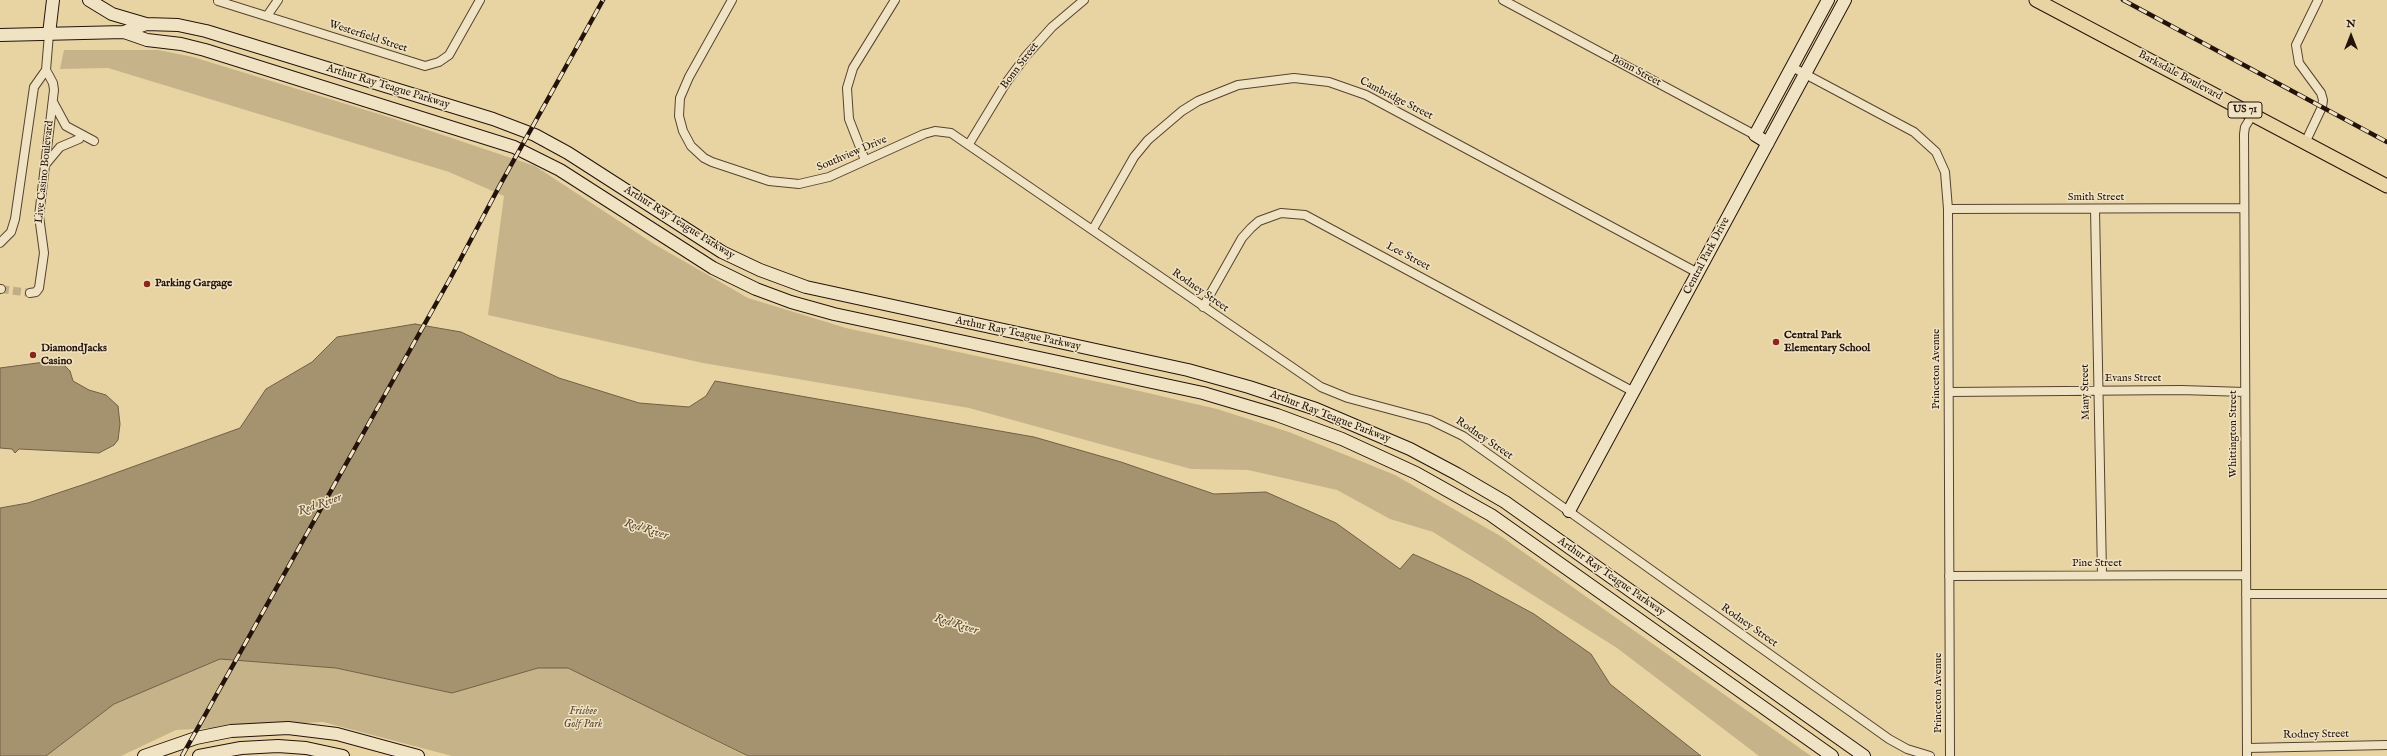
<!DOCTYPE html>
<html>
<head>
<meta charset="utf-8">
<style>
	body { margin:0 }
	#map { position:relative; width:2387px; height:756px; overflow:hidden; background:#e8d4a3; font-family:"IM FELL English",serif }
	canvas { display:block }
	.north { position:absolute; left:2331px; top:16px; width:40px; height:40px; -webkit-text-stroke:3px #f0e3c3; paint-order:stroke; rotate:0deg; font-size:11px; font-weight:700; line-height:16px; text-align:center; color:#24130b }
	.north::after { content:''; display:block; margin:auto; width:14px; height:18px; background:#24130b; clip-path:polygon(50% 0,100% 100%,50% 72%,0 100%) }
</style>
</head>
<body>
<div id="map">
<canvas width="2387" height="756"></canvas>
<div class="north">N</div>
</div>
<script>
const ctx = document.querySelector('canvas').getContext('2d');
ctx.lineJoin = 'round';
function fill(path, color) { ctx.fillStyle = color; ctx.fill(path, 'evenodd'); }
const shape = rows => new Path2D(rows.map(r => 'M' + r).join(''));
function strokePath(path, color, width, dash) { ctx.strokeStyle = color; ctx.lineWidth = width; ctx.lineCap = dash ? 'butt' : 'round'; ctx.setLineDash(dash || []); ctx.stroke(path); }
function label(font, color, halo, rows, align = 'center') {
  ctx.font = font + ' "IM FELL English",serif'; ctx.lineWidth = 3; ctx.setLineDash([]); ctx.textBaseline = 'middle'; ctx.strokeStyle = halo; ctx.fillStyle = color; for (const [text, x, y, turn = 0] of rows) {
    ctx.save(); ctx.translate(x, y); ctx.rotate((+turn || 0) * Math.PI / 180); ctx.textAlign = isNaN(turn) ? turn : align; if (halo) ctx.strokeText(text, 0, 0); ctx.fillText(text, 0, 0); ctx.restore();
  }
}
fill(shape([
	[64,50,158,50,193,57,395,119,535,166,654,244,748,298,846,328,1122,387,1217,409,1289,432,1395,475,1502,537,1811,756,1759,756,1617,648,1433,532,1390,519,1337,490,1248,470,1191,469,969,408,703,363,488,315,504,196,449,172,108,68,60,69],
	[220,659,335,668,452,693,538,668,568,668,746,756,452,756,323,722,176,730,121,756,46,756,114,704]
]), '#c7b389');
const water = shape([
	[415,324,461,332,559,378,639,403,689,407,706,396,715,381,1034,437,1121,462,1214,494,1266,492,1336,523,1400,569,1413,554,1469,579,1534,614,1591,654,1610,684,1701,756,748,756,568,668,538,668,452,693,336,668,220,659,114,704,46,756,0,756,0,508,28,503,85,484,240,428,266,389,312,362,337,337,415,324],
	[45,362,62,363,70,371,73,381,89,390,106,395,118,406,120,424,118,440,114,445,99,453,19,449,15,453,12,449,0,448,0,368,45,362]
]);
fill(water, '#a5926f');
strokePath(water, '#715f47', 1);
strokePath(shape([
	[1,289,30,293]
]), '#c1ad85', 8, [8, 4]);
const street = shape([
	[732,0,689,77,680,98,679,116,683,131,691,146,704,158,712,162,769,181,799,184,829,177,924,134,935,131,951,133,1321,387,1348,398,1430,420,1463,436,1889,739,1907,749,1930,756],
	[1503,0,1755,135],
	[218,1,425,66,439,62,449,55,480,0],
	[267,16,278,0],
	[1792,67,1914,132,1936,152,1945,172,1948,209,1950,756],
	[53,102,66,126,94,141],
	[2305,143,2322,107,2323,100,2321,93,2299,63,2296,45,2318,0],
	[969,144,1006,83,1026,56,1052,27,1084,0],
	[865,160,849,119,847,88,853,68,895,0],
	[45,165,60,147,79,139],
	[1948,209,2244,208],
	[2095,209,2102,574],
	[1093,229,1134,157,1148,140,1182,111,1198,101,1238,85,1294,78,1329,82,1366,95,1698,273],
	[0,243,11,232,15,219,34,87,46,70,49,34],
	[0,289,1,289],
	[30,293,36,292,39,288,44,253,39,216,54,90,53,83,46,70],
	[1203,307,1242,238,1251,228,1259,221,1281,213,1305,215,1634,392],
	[1949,392,2181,390,2245,392],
	[1949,576,2246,575],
	[2246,594,2387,594],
	[2247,748,2387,745],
	[2247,756,2244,134,2245,127,2253,114]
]);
const secondary = shape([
	[89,0,112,14,146,24],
	[124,32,147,40,181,44,205,50,514,147,560,170,713,268,756,289,791,302,834,314,1203,393,1277,415,1342,439,1416,473,1491,515,1832,756],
	[49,34,53,0],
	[0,35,124,32,146,24,178,25,206,31,493,119,535,135,568,153,722,252,760,270,806,287,1188,370,1249,387,1316,409,1410,449,1457,474,1505,502,1864,756],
	[1768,143,1755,135,1828,0],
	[1569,511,1845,0],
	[144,756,196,738,231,731,288,728,337,734,418,756],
	[199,756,241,748,278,746,306,748,343,756]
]);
const primary = shape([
	[2036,0,2387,186]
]);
strokePath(street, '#554331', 10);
strokePath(secondary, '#24130b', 14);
strokePath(primary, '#24130b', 15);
strokePath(street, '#f0e3c3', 8);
strokePath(secondary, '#f0e3c3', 12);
strokePath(primary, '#e8d4a3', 13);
const rail = shape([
	[2123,0,2387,142],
	[182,756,451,277,500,185,603,0]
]);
strokePath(rail, '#24130b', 4.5);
strokePath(rail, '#f0e3c3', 3, [9]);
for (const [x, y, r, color] of [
	[147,284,4,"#8f2418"],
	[1776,342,4,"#8f2418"],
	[33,355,4,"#8f2418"]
]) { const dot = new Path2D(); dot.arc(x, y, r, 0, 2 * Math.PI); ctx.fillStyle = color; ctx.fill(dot); strokePath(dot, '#f0e3c3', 1.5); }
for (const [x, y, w] of [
	[2245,110,34]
]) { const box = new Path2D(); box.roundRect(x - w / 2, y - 8, w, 16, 3); ctx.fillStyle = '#f0e3c3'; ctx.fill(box); strokePath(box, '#24130b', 1); }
label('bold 10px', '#24130b', null, [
	["US 71",2245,110]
]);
label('11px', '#24130b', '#f0e3c3', [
	["Westerfield Street",368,37,18],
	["Bonn Street",1020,66,-53],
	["Bonn Street",1636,71,28],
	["Barksdale Boulevard",2180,76,28],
	["Arthur Ray Teague Parkway",388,87,17],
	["Cambridge Street",1396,99,27],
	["Southview Drive",852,154,-23],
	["Live Casino Boulevard",45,172,-84],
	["Smith Street",2096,198],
	["Arthur Ray Teague Parkway",679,223,32],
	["Central Park Drive",1707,256,-62],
	["Lee Street",1408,257,28],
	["Rodney Street",1200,291,35],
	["Arthur Ray Teague Parkway",1018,334,12],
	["Princeton Avenue",1937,369,-90],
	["Evans Street",2133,379],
	["Many Street",2086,392,-91],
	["Arthur Ray Teague Parkway",1330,417,21],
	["Whittington Street",2234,434,-90],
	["Rodney Street",1484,439,34],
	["Pine Street",2097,564],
	["Arthur Ray Teague Parkway",1611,577,35],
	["Rodney Street",1749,626,35],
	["Princeton Avenue",1939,693,-90],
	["Rodney Street",2316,735,-1]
]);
label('bold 11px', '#24130b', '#f0e3c3', [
	["Parking Gargage",155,284],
	["Central Park",1784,336],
	["Elementary School",1784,349],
	["DiamondJacks",41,349],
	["Casino",41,362]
], 'left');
label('italic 11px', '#5d4b37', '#f0e3c3', [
	["Frisbee",583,712],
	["Golf Park",583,725]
]);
label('italic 12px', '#584633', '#f0e3c3', [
	["Red River",320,505,-19],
	["Red River",646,530,17],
	["Red River",956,625,17]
]);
</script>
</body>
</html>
